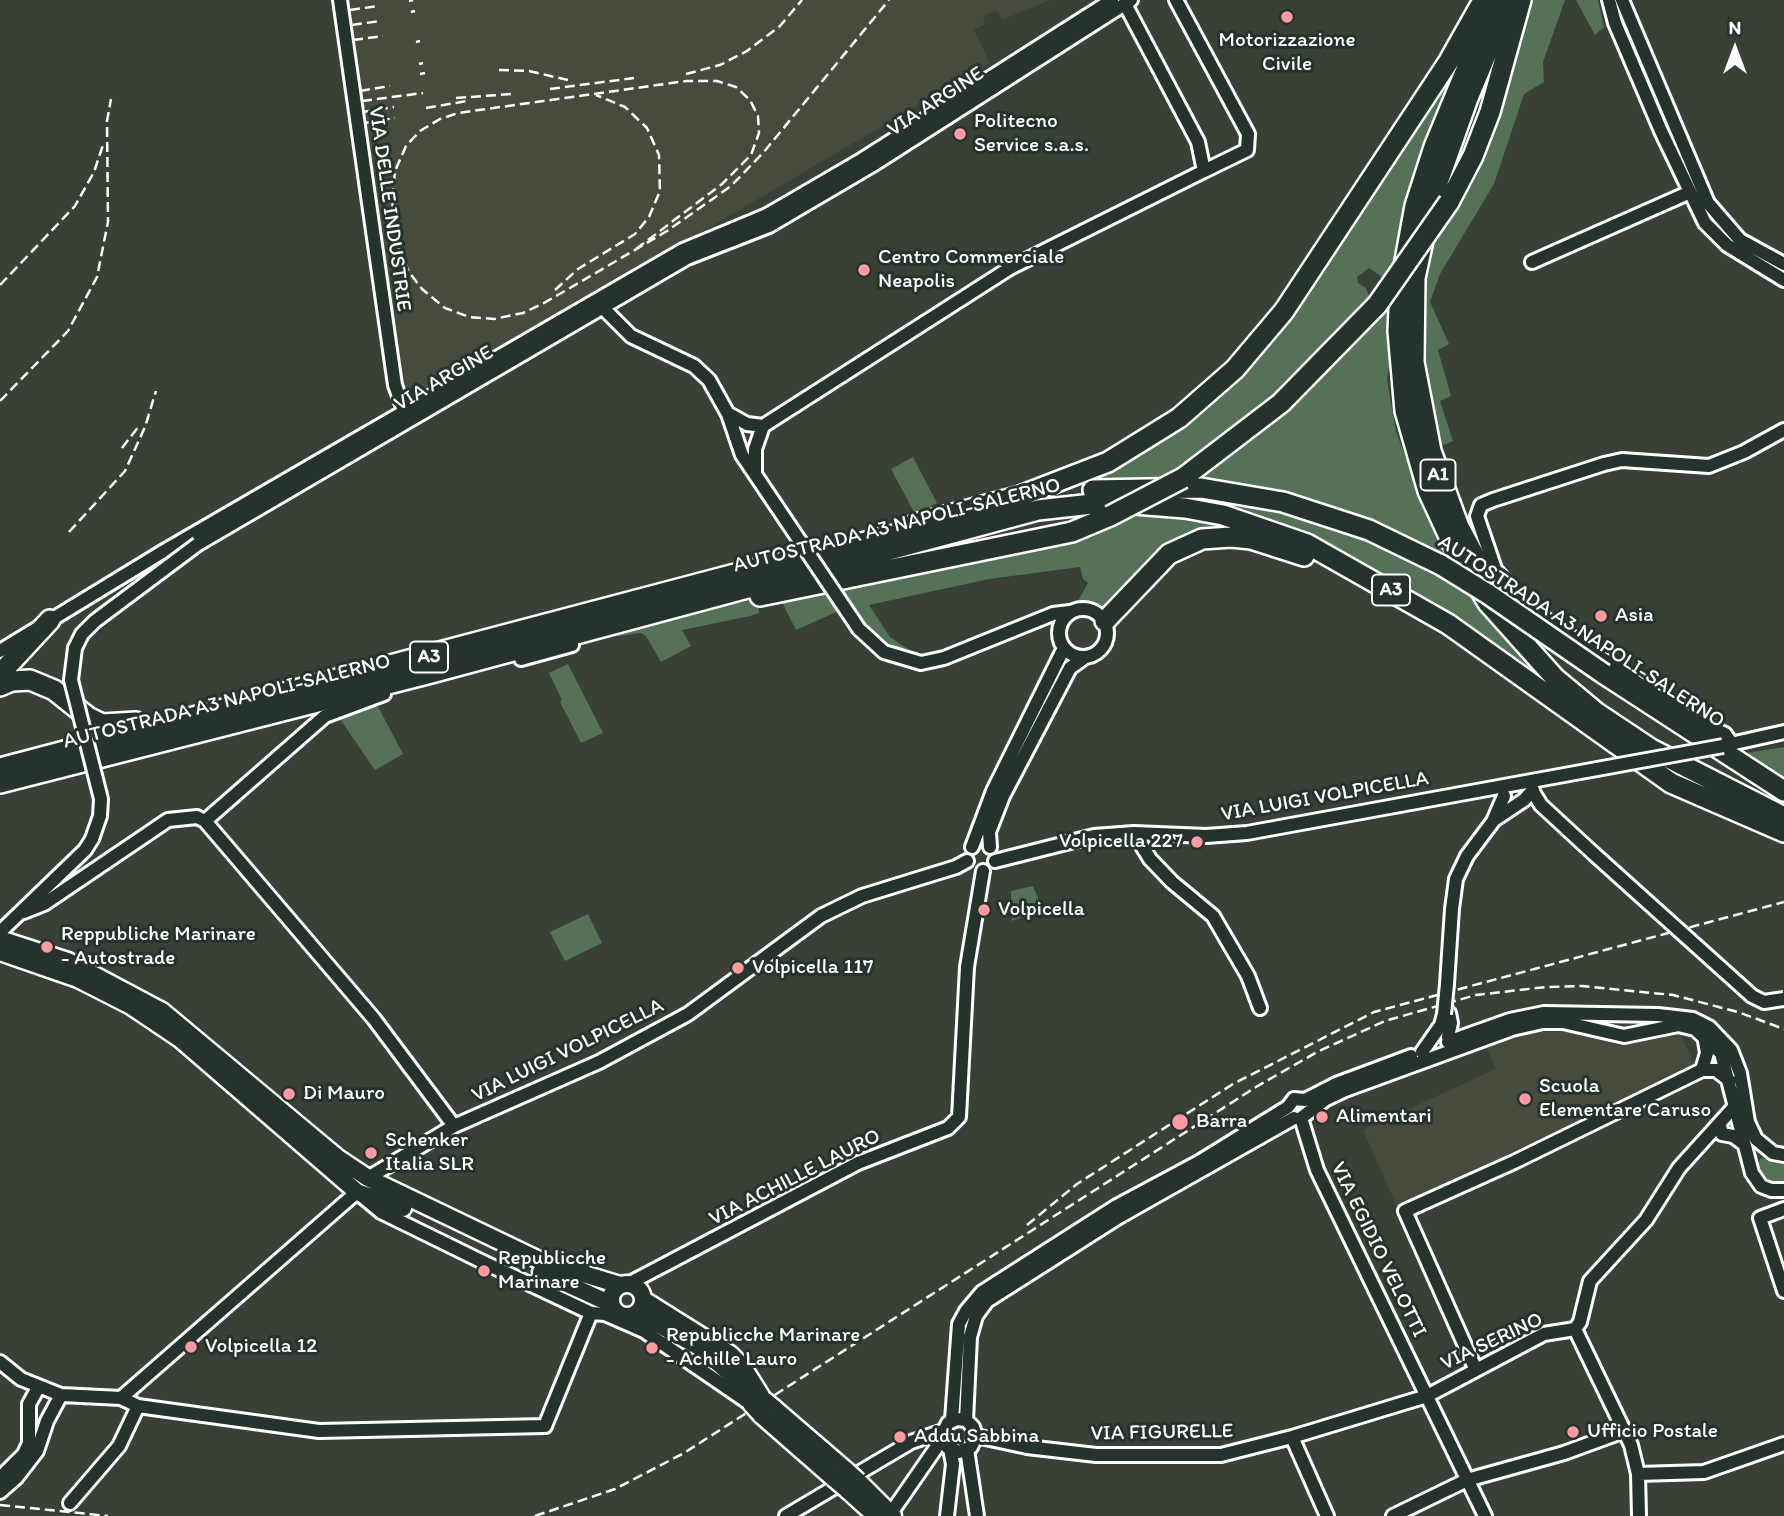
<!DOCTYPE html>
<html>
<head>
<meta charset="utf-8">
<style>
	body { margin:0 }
	#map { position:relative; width:1784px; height:1516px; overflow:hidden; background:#394137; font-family:Itim,sans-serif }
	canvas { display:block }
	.north { position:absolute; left:1700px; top:14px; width:70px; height:70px; -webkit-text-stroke:5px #26332d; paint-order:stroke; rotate:0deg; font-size:19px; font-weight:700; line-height:28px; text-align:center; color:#fff }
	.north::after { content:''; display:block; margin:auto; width:24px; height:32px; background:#fff; clip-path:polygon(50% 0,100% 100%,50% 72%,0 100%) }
</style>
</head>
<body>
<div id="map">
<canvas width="1784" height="1516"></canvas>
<div class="north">N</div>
</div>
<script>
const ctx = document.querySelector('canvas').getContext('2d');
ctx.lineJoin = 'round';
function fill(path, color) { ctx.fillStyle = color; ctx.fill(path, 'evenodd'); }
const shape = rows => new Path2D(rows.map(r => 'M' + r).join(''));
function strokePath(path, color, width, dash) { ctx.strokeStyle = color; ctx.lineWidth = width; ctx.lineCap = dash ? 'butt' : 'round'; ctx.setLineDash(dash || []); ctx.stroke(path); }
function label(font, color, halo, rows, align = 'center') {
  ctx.font = font + ' Itim,sans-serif'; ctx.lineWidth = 6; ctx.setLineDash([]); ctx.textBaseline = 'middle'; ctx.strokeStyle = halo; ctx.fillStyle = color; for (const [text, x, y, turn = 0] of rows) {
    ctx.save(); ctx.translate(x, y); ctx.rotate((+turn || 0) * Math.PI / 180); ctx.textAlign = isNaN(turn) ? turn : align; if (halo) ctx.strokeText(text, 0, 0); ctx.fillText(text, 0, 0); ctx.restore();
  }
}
fill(shape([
	[346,0,1050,0,1002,20,997,11,983,16,985,24,974,30,990,63,422,396,407,391,401,385],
	[1541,1031,1580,1032,1620,1046,1672,1032,1680,1033,1695,1065,1397,1207,1363,1130,1496,1069,1486,1046]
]), '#464b3e');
fill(shape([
	[1527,0,1565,0,1543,62,1544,82,1524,94,1494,184,1440,274,1430,302,1449,344,1438,350,1451,396,1440,401,1453,441,1439,447,1426,385,1422,336,1424,287,1432,236],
	[1576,0,1598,0,1604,27,1595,35],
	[1463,48,1395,268,1386,280,1369,268,1357,277,1358,283,1366,288,1371,301,1281,393,1169,478,1099,478,1161,442,1234,380],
	[1392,294,1392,346,1387,379,1396,432,1447,560,1192,481],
	[913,457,937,503,915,514,891,469],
	[1167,493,1261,503,1347,527,1464,584,1532,663,1525,672,1359,566],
	[1144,509,1259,531,1220,530,1105,610,1099,604,1078,601,1088,583,1083,579,1080,567,989,579,869,605,890,637,915,654,881,643,870,634,850,606,796,630,782,602,759,608,759,613,750,616,682,630,691,646,661,662,646,636,641,633,566,643,724,606,1045,542],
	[568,664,603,733,581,743,560,702,562,700,549,673],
	[375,701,403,754,375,770,340,719,349,709],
	[1784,747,1784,789,1733,755],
	[1033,886,1042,909,1012,921,1011,891],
	[588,914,602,943,565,961,550,932],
	[1761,1158,1784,1161,1784,1183,1767,1184,1759,1177,1756,1167]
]), '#557158');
const minor = shape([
	[340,0,395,385,407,419],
	[1176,0,1248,134,1247,150,1204,171],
	[1609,0,1615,23,1661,131,1705,223,1727,245,1784,280],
	[1622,0,1708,203,1740,240,1784,264],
	[1532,262,1688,193],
	[598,303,631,336,694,366,709,380,728,414,742,455,773,501],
	[729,414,747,424,763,426],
	[755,472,755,449,763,426,1010,268,1204,171,1198,142,1125,4],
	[198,544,687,258,769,226,876,163,1131,0],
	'1059 633a24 24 0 1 1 48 0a24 24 0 1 1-48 0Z',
	[859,629,884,652,921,663,944,658,1053,614,1070,612],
	[0,651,164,551,683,250,767,215,858,162,1112,0],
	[521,659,572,645],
	[1732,744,1725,734,1684,715,1525,605,1495,569,1477,516,1481,505,1493,500,1604,464,1622,460,1709,466,1744,452,1784,430],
	[1726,745,1784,732],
	[1533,792,1541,805,1594,854],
	[1494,819,1504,796],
	[205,821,374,1019,454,1126],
	[1134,833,1150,859,1172,882,1213,916,1248,976,1260,1008],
	[972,847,993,791,1064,648],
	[990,847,989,832,1003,796,1070,668,1084,658],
	[995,861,1094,836,1134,833,1206,836,1247,833,1597,769],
	[24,912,44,904,168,820,197,817,205,821,325,716,384,694],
	[0,932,85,850,92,839],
	[1447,984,1452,909,1456,879,1467,856,1494,820,1524,800,1533,790],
	[1448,1037,1451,1023,1449,1013],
	[1448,1042,1510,1020,1544,1013,1658,1015,1693,1019,1709,1027,1731,1050,1740,1073,1748,1122,1756,1139,1773,1153,1784,1155],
	[1422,1052,1441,1025,1444,1014],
	[1702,1070,1716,1070,1730,1081],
	[1305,1100,1336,1084,1411,1056],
	[1301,1118,1326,1099,1345,1090,1512,1029,1543,1022,1563,1022,1624,1036,1678,1025,1695,1029,1721,1053,1752,1173,1761,1186,1771,1190,1784,1190],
	[1301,1118,1317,1170,1485,1516],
	[1720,1126,1722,1134,1733,1136,1744,1144],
	[368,1178,454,1126,599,1062,688,1014,821,916,862,896,956,867,967,861],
	[1784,1209,1760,1218,1784,1291],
	[628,1284,858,1163,948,1128,959,1117,967,967,983,871],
	[1575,1329,1580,1322,1590,1281,1646,1220,1679,1168,1735,1106],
	[1575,1329,1631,1445,1638,1474,1639,1516],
	[0,1362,21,1379,61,1395,121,1398,138,1406,319,1431,545,1426,591,1313],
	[1475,1368,1405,1211,1514,1162,1702,1070,1707,1053,1704,1035],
	[121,1398,357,1192,381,1212,483,1262,591,1313,605,1314,644,1331,752,1405],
	[952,1420,959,1324,966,1311,982,1292,1115,1207,1199,1162,1288,1107,1294,1099,1305,1100],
	[966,1420,970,1337,976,1316,987,1301,1119,1217,1294,1118],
	[976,1436,1027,1447,1096,1455,1221,1455,1292,1437,1427,1396,1544,1334,1575,1329],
	[1292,1437,1327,1516],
	[967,1449,977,1516],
	[1638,1474,1704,1472,1784,1444],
	[0,1478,24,1454,29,1443,29,1404,38,1388],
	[0,1492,16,1478,37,1451,47,1421,61,1395],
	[70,1503,119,1446,138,1406],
	[891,1513,936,1448,948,1423,957,1419,966,1420,973,1427,976,1436,971,1447,959,1452,947,1447,943,1436],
	[786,1516,911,1442,943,1431],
	[947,1516,953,1464,950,1449],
	[1393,1516,1467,1480,1564,1453,1624,1431]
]);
const major = shape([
	[0,939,68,961,162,1011,338,1158,368,1178,541,1261,620,1285],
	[0,952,78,979,131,1006,180,1039,357,1192,403,1208],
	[541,1272,611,1304],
	'611 1300a16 16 0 1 1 32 0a16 16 0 1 1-32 0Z',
	[644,1300,730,1354,743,1367,763,1399],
	[632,1316,654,1322,701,1348,736,1379,752,1405],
	[774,1408,846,1470],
	[761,1415,833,1478],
	[858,1481,893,1516],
	[846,1489,876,1516]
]);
const highway = shape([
	[1495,0,1434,147,1415,206,1400,288,1398,331,1405,411,1428,491,1452,543,1488,603,1555,678,1597,713,1651,749,1784,817],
	[1449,202,1473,156,1490,112,1521,0],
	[1183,478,1281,403,1377,305],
	[1093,490,1201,488,1283,502,1369,530,1441,565],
	[915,524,1020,496,1108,462,1179,418,1235,369,1284,311,1449,61,1480,6],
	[1485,575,1459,527,1431,451,1414,362,1415,278,1432,199,1468,98,1509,0],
	[760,596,1072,532,1110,516],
	[1105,621,1169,554,1202,539,1231,537,1251,539,1304,556],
	[0,674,50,620],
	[1604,674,1784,791],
	[0,686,12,681,30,680,54,690,88,717,102,724,136,722],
	[0,768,731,575,931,526],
	[0,783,431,673,1038,510,1110,502,1185,508,1223,515,1307,544,1448,624,1671,783,1784,832]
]);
strokePath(minor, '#fff', 18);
strokePath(major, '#fff', 21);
strokePath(highway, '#fff', 24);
strokePath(minor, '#26332d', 12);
strokePath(major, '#26332d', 16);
strokePath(highway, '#26332d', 19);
strokePath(shape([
	[409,1,413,0],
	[350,10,378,6],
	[411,12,415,11],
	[352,25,380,21],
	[353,40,383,36],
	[416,42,420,41],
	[419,64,423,63],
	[499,70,529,71,572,81],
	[420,74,425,73],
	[686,74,720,65,747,51,780,26,802,0],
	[550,89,634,78],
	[360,91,390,86],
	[456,98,512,94],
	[362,101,423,93],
	[426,108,467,101],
	[363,112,394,107],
	[365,123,395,118],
	[636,249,722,184,751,155,759,133,758,116,750,100,736,87,717,81,686,81,458,113,440,119,420,131,406,146,395,171,392,201,399,248,409,272,422,289,445,308,469,317,494,319,523,313,544,303,594,274,667,231,731,186,763,153,889,0],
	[0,285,75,206,94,172,103,145],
	[555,290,578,269,635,234,649,217,660,191,659,155,647,128,625,107,596,95],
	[0,401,68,331,97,277,108,222,107,121,111,99],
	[122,448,139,426],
	[69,532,125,471,145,427,156,391],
	[1027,1225,1077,1184,1233,1084,1374,1012,1784,902],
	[0,1505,108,1516],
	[535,1516,615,1489,684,1453,1256,1087,1317,1052,1385,1021,1476,995,1546,987,1582,986,1673,995,1738,1012,1784,1029]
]), '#fff', 2.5, [10, 5]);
const minorBridge = shape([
	[773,501,859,629],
	[1597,769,1723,746],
	[92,839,100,816,101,799,71,680,75,648,82,634,95,621,198,544],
	[1594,854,1752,996,1764,1002,1784,999],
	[1444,1014,1447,984]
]);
const majorBridge = shape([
	[763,1399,774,1408],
	[752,1405,761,1415],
	[846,1470,858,1481],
	[833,1478,846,1489]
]);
const highwayBridge = shape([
	[1377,305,1449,202],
	[1110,516,1183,478],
	[1441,565,1488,594,1604,674]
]);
strokePath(minorBridge, '#fff', 18, []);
strokePath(majorBridge, '#fff', 21, []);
strokePath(highwayBridge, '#fff', 24, []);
strokePath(minorBridge, '#26332d', 12);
strokePath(majorBridge, '#26332d', 16);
strokePath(highwayBridge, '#26332d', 19);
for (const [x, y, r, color] of [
	[1287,17,7,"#ff9aa2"],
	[960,134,7,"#ff9aa2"],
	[864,270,7,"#ff9aa2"],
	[1601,616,7,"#ff9aa2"],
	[1197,842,7,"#ff9aa2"],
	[984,910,7,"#ff9aa2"],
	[47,947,7,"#ff9aa2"],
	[738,968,7,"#ff9aa2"],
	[289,1094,7,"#ff9aa2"],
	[1525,1099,7,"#ff9aa2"],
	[1322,1117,7,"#ff9aa2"],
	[1180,1122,9,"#ff9aa2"],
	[371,1153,7,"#ff9aa2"],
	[484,1271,7,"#ff9aa2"],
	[191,1347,7,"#ff9aa2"],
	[652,1348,7,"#ff9aa2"],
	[1573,1432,7,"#ff9aa2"],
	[900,1437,7,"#ff9aa2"]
]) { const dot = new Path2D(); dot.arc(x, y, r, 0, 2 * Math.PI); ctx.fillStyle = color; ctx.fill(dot); strokePath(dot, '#26332d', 2.5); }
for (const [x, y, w] of [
	[1438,475,35],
	[1391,590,38],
	[429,657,38]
]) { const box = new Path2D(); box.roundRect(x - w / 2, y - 15.5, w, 31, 5); ctx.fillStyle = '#26332d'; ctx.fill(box); strokePath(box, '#fff', 2); }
label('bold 19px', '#fff', null, [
	["A1",1438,475],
	["A3",1391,590],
	["A3",429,657]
]);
label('21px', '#fff', '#26332d', [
	["Motorizzazione",1287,41,"center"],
	["Civile",1287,65,"center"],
	["Politecno",974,122],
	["Service s.a.s.",974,146],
	["Centro Commerciale",878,258],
	["Neapolis",878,282],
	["Asia",1615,616],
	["Volpicella 227",1183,842,"right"],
	["Volpicella",998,910],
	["Reppubliche Marinare",61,935],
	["- Autostrade",61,959],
	["Volpicella 117",752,968],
	["Scuola",1539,1087],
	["Elementare Caruso",1539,1111],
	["Di Mauro",303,1094],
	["Alimentari",1336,1117],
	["Barra",1196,1122],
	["Schenker",385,1141],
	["Italia SLR",385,1165],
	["Republicche",498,1259],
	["Marinare",498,1283],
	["Republicche Marinare",666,1336],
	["- Achille Lauro",666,1360],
	["Volpicella 12",205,1347],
	["Ufficio Postale",1587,1432],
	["Addu Sabbina",914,1437]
], 'left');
label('21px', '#fff', '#26332d', [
	["VIA ARGINE",936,102,-33],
	["VIA DELLE INDUSTRIE",389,209,82],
	["VIA ARGINE",444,379,-30],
	["AUTOSTRADA A3 NAPOLI-SALERNO",897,526,-14],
	["AUTOSTRADA A3 NAPOLI-SALERNO",1581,632,33],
	["AUTOSTRADA A3 NAPOLI-SALERNO",227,702,-14],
	["VIA LUIGI VOLPICELLA",1325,797,-10],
	["VIA LUIGI VOLPICELLA",568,1051,-26],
	["VIA ACHILLE LAURO",795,1178,-27],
	["VIA EGIDIO VELOTTI",1378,1250,64],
	["VIA SERINO",1492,1342,-25],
	["VIA FIGURELLE",1162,1433,-1]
]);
</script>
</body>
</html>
